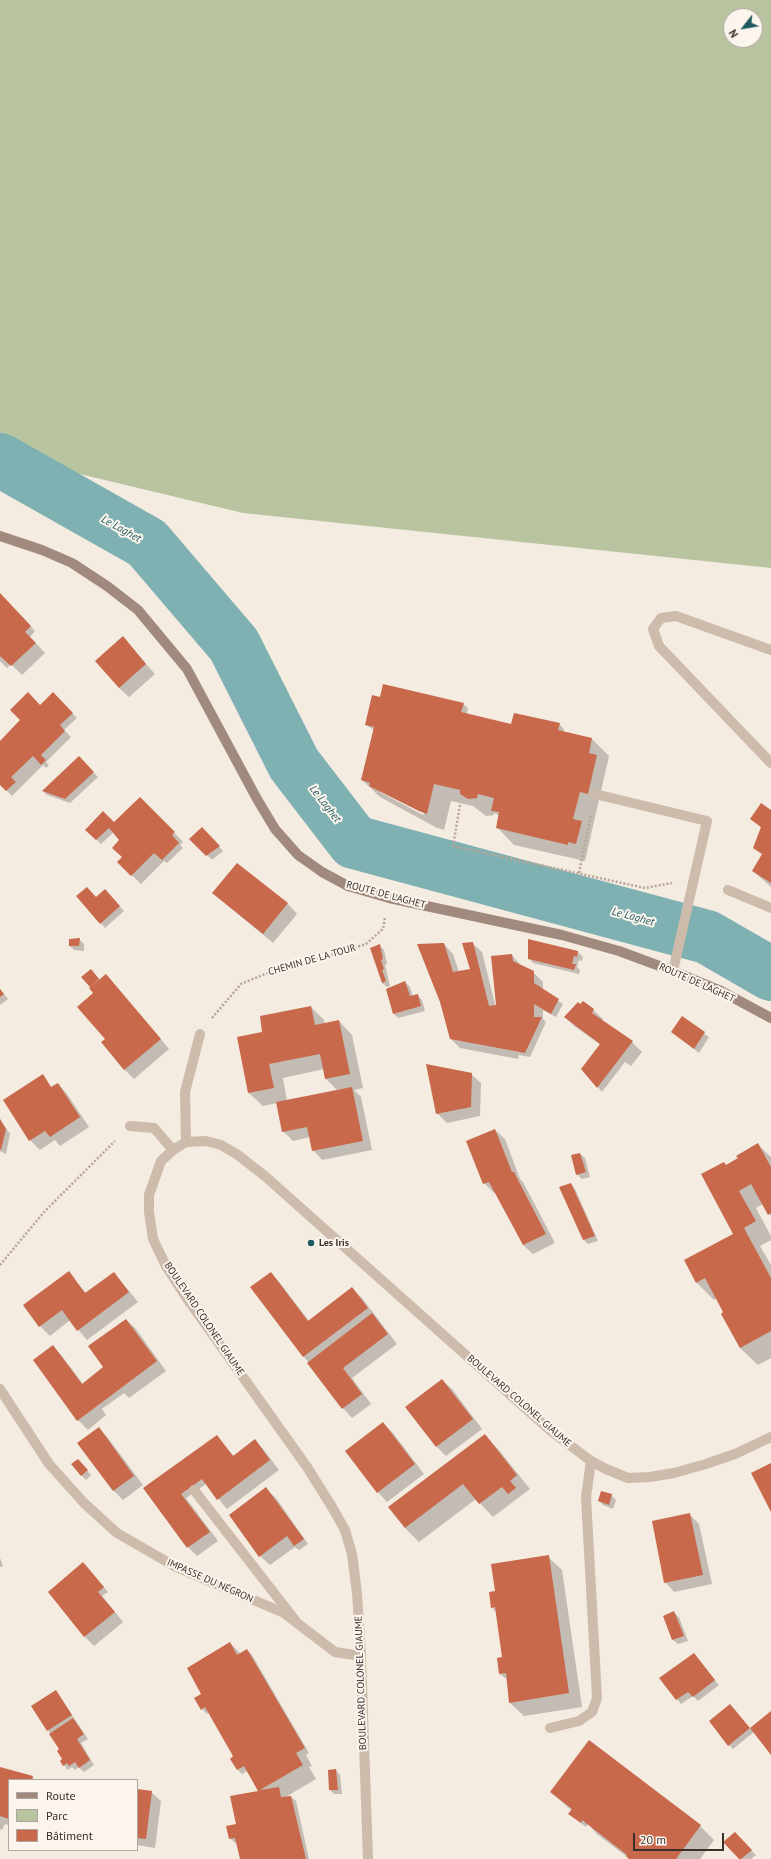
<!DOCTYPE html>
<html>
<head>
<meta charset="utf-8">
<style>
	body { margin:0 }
	#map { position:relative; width:771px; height:1859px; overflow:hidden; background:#f4ebe1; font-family:"PT Sans",sans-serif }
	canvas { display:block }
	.legend { position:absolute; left:8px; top:1779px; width:130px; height:72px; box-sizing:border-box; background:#fbf5ee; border:1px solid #aea6a0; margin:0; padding:5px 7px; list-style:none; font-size:12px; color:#3b302b }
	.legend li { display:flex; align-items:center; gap:8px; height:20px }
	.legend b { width:20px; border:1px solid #aea6a0 }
	.north { position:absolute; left:723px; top:8px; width:40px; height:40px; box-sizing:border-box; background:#fbf5ee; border:1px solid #aea6a0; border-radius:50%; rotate:239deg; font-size:11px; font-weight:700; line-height:16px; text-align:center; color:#3b302b }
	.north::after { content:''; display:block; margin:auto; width:14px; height:18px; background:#1f5a5e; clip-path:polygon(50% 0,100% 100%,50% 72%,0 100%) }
	.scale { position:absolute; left:633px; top:1833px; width:91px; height:18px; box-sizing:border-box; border:2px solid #3b302b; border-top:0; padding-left:5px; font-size:12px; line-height:14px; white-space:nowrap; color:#3b302b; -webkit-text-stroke:3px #fbf5ee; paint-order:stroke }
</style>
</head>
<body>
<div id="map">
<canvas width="771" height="1859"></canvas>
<ul class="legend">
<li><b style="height:5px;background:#a18a7d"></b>Route</li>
<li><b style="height:11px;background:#b8c4a0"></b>Parc</li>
<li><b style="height:11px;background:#c8694b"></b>Bâtiment</li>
</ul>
<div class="north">N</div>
<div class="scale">20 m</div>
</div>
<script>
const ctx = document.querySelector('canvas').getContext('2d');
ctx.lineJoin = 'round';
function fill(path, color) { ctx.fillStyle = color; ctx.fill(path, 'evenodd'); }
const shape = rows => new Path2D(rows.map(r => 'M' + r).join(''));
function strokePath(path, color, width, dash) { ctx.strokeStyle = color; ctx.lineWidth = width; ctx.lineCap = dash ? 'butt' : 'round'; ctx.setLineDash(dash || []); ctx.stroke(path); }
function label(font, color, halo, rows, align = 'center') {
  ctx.font = font + ' "PT Sans",sans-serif'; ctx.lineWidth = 4; ctx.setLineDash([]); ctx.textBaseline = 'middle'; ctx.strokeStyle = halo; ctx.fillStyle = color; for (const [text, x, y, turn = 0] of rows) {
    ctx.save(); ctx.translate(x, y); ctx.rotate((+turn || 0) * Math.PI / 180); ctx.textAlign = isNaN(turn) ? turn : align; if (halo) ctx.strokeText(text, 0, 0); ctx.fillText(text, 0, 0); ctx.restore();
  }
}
fill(shape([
	[0,0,771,0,771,568,243,513,0,455],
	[731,16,755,16,755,40,731,40]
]), '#b8c4a0');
fill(shape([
	[0,595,35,631,30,637,45,653,22,675,11,664,7,668,0,661],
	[123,638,155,674,129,697,119,688],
	[53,694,77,718,64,730,71,737,46,762,49,765,46,768,43,765,12,796,0,784,0,742],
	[381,698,463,704,468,708,467,713,469,715,512,725,559,724,564,729,563,732,592,739,609,756,585,861,514,845,497,827,500,816,494,813,494,815,486,816,473,806,451,801,444,830,437,828,380,797,362,780,374,730,366,725],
	[380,790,424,813,423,815,380,792],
	[79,757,98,777,70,803,47,795,43,791],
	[140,798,183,842,180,845,183,848,167,863,164,861,141,884,118,862,123,857,121,840,114,832,101,844,87,830,103,813,138,848],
	[771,811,771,887,753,871,763,855,754,848,762,828,756,823],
	[202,828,223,851,212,860,191,839],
	[237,864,288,904,297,914,273,943,213,893],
	[109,895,124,911,105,928,78,896,96,898],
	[79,939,84,944,84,951,74,950,70,946],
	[529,940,578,952,583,957,582,961,579,960,577,967,580,970,579,974,533,963,529,958],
	[472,943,482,952,496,1008,512,955,522,967,533,972,543,982,543,990,563,1004,556,1017,543,1010,543,1019,546,1022,530,1057,519,1055,518,1059,460,1048,450,1038,444,944,453,954,459,972,471,970],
	[379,945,384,950,387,964,385,965,390,986,387,987,382,983],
	[91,970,101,981,139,1013,169,1049,134,1079,124,1069,106,1039,95,993,83,977],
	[405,982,410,987,413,997,417,995,422,1000,425,1011,398,1018,394,1014],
	[0,989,8,999,0,1005],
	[311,1007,324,1020,325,1024,339,1021,352,1035,363,1088,354,1090,361,1097,372,1150,322,1160,313,1150,310,1137,293,1141,283,1131,277,1103,263,1106,249,1093,264,1033],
	[324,1069,326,1079,338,1091,287,1101,283,1078],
	[593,1010,603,1019,602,1021,632,1042,642,1052,631,1066,625,1062,602,1092,583,1069,601,1045,574,1026,565,1017],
	[682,1018,709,1037,699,1053,672,1032],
	[471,1074,481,1083,480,1116,447,1123,437,1113],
	[42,1076,52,1088,58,1084,67,1094,89,1127,60,1146,55,1140,40,1150,30,1140],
	[0,1119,10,1134,6,1154,0,1151],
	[495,1130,505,1139,520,1179,523,1182,555,1243,533,1254,523,1245,496,1192,494,1193,484,1183],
	[758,1145,771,1157,771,1216,763,1204,756,1208,771,1236,771,1240,760,1246,771,1265,771,1358,758,1365,740,1348,722,1314,725,1312,717,1298,714,1300,697,1283,685,1261,735,1234,726,1166,739,1159],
	[580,1154,585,1158,590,1177,582,1179,577,1174],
	[571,1184,575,1189,598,1241,588,1244,584,1240,561,1188],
	[68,1273,87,1294,114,1273,138,1302,87,1340,70,1320,50,1336,40,1326,25,1305],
	[271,1273,280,1283,309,1321,352,1289,362,1298,397,1344,352,1378,371,1404,352,1418,343,1408,251,1287],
	[126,1320,136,1329,166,1371,129,1398,124,1393,102,1409,106,1415,88,1430,78,1420,34,1360,53,1346,62,1356,83,1384,105,1368],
	[442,1380,452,1389,482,1429,446,1456,437,1447,407,1407],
	[383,1423,393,1433,424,1474,387,1502,378,1492,346,1451],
	[99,1428,108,1438,143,1485,123,1500,113,1490],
	[484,1435,498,1449,530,1489,493,1517,476,1499,419,1542,405,1528,389,1507],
	[216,1437,234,1456,255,1440,264,1450,279,1470,227,1509,206,1484,186,1498,218,1541,197,1556,188,1547,145,1488],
	[78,1461,91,1475,86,1480,81,1475],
	[266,1489,276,1498,308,1544,299,1550,295,1547,270,1565,260,1556],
	[611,1495,616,1500,613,1509,603,1505,599,1501],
	[690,1515,699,1524,712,1584,674,1592,665,1582],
	[548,1557,562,1570,582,1707,524,1716,510,1703,507,1678,505,1678,500,1674,504,1658,496,1612,492,1607,496,1592],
	[0,1558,3,1566,0,1567],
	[83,1563,108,1592,102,1596,123,1622,94,1646,84,1636],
	[674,1613,679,1617,688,1641,678,1644,673,1640,664,1617],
	[230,1643,241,1654,247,1650,252,1655,309,1753,306,1755,312,1766,309,1767,316,1779,284,1798,291,1797,296,1801,309,1859,241,1859,237,1843,235,1843,230,1838,259,1792,247,1771,242,1774,237,1769,235,1757,209,1712,207,1714,202,1709,201,1696],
	[694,1654,719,1685,698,1701,693,1696,681,1704,660,1678],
	[56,1691,88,1739,81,1743,94,1765,84,1772,79,1767,75,1770,72,1767,68,1770,64,1765,61,1750,48,1730],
	[735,1710,750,1729,771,1712,771,1753,754,1732,733,1749,729,1745],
	[590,1742,700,1826,714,1840,700,1859,630,1859,597,1834,588,1824,586,1827,569,1814,572,1811,551,1792],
	[0,1768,32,1777,35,1780,9,1780,9,1825,5,1824,2,1830,0,1829],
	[336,1770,340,1775,342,1794,334,1794,330,1790],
	[137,1790,151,1792,161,1801,155,1848,137,1845],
	[735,1834,756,1855,751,1859,740,1859]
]), '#0003');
strokePath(shape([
	[0,460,147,543,234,645,294,764,354,842,707,937,771,974]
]), '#7fb0b2', 54);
fill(shape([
	[0,593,31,626,25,632,36,643,11,666,0,656],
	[123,636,146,664,119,688,95,661],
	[383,684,464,703,461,712,511,724,514,713,560,723,558,730,592,738,589,753,597,755,588,794,580,792,573,819,582,821,576,844,568,842,568,845,496,828,499,812,491,811,494,798,478,794,477,798,468,799,460,794,460,790,434,784,427,814,419,811,369,786,370,783,361,780,374,727,365,725,372,695,380,697],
	[28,692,40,705,53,692,73,713,60,725,65,731,41,755,46,760,41,765,33,756,11,777,16,782,6,791,0,785,0,741,20,720,10,710],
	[79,756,94,772,65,799,42,791],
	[140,797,175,832,172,835,179,843,162,860,154,853,131,876,117,862,122,857,112,848,119,840,109,828,96,840,85,830,103,811,114,822],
	[761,803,771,810,771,883,752,871,762,854,753,848,761,827,750,819],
	[202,827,220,846,206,856,189,839],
	[237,863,288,903,263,934,212,893],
	[87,887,96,897,105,889,120,906,100,924,76,896],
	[80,938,79,946,69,946,69,939],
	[528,939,578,951,577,957,574,956,572,964,576,964,574,970,528,959],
	[473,942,489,1006,496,1005,491,956,512,954,513,961,534,971,534,983,559,999,551,1014,534,1004,534,1017,542,1017,525,1053,450,1039,440,1002,417,944,444,943,453,972,470,969,462,943],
	[380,944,383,959,381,960,384,969,382,970,386,981,382,983,370,948],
	[91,969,99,979,90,987,81,977],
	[106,974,161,1039,124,1070,101,1042,105,1039,77,1007,93,993,89,988],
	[405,981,410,996,418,994,421,1006,393,1014,386,989],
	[0,989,4,994,0,997],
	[583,1001,594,1009,592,1013,633,1041,597,1088,581,1069,600,1044,564,1017,578,1002,580,1004],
	[311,1006,315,1025,339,1020,350,1074,325,1079,320,1054,269,1064,274,1088,248,1093,237,1037,262,1032,260,1016],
	[682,1016,705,1032,694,1049,671,1032],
	[426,1064,472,1073,471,1107,436,1114],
	[43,1074,51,1087,58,1083,80,1117,50,1137,45,1131,29,1141,3,1100],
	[352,1087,363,1141,312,1151,307,1127,282,1132,276,1102],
	[0,1119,6,1129,1,1150,0,1149],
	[495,1129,512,1172,514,1172,546,1234,523,1245,489,1182,483,1184,466,1141],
	[758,1143,771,1167,771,1213,768,1215,751,1184,739,1191,756,1221,744,1228,771,1278,771,1331,740,1348,721,1314,723,1312,705,1278,696,1283,684,1260,733,1234,701,1174,724,1162,726,1165,738,1158,736,1156],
	[580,1153,586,1172,576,1175,571,1155],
	[571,1183,595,1236,583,1240,559,1187],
	[69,1271,85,1293,114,1272,129,1292,77,1331,62,1310,39,1327,23,1305],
	[271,1272,308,1321,352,1287,368,1308,303,1357,250,1287],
	[372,1313,388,1334,343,1368,362,1394,342,1409,307,1363],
	[126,1319,157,1361,77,1421,33,1360,53,1345,82,1384,103,1367,88,1346],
	[442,1379,473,1419,436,1447,405,1407],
	[383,1422,415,1464,377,1493,345,1451],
	[99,1427,134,1476,113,1491,77,1443],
	[485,1434,517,1475,510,1481,516,1488,508,1494,502,1487,479,1504,463,1484,405,1528,388,1507],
	[217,1435,233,1456,255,1439,270,1460,217,1500,202,1479,181,1494,210,1532,187,1548,143,1488],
	[78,1459,88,1470,81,1476,71,1464],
	[771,1463,771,1512,751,1473],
	[266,1487,304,1539,294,1546,287,1536,259,1557,229,1515],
	[601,1491,612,1494,609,1505,598,1501],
	[690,1513,703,1575,664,1583,652,1521],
	[549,1555,569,1693,509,1703,506,1673,499,1674,497,1658,502,1657,495,1607,491,1608,489,1592,495,1591,491,1564],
	[83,1562,104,1587,98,1592,115,1612,84,1637,48,1592],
	[674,1611,684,1636,672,1640,663,1616],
	[230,1642,237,1655,247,1649,305,1748,296,1753,303,1765,260,1790,279,1787,281,1797,291,1796,306,1859,240,1859,235,1838,229,1839,226,1826,236,1824,230,1796,258,1791,244,1766,237,1770,230,1759,233,1756,205,1707,201,1710,194,1698,201,1694,187,1668],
	[694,1653,715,1680,693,1697,688,1692,676,1700,659,1678],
	[56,1690,72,1715,47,1731,31,1706],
	[730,1704,750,1728,728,1746,709,1721],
	[771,1711,771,1755,750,1728],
	[73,1718,84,1734,77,1739,90,1760,79,1768,75,1762,69,1766,67,1763,63,1766,60,1761,62,1759,57,1751,59,1749,49,1734],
	[589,1740,701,1825,676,1859,629,1859,626,1856,627,1855,582,1820,581,1823,568,1814,572,1809,550,1792],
	[0,1767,33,1776,32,1780,9,1780,9,1819,0,1816],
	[336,1769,338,1790,329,1790,328,1770],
	[137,1789,152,1791,146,1839,137,1838],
	[735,1832,752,1850,741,1859,739,1859,723,1842]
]), '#c8694b');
strokePath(shape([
	[460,805,453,846,645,888,672,883],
	[579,873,591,815],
	[212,1018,241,984,270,972,296,966,366,944,383,929,385,917],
	[0,1265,45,1211,115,1141]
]), '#b9a596', 2.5, [2, 2]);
strokePath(shape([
	[771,650,676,616,661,618,653,629,659,646,771,763],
	[595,794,707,821,673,971],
	[728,890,771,908],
	[130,1126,154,1128,173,1150],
	[186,1142,185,1092,200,1034],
	[194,1490,295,1620],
	[550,1728,579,1721,592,1712,597,1698,586,1497,591,1461]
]), '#cdbbac', 10);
strokePath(shape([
	[0,1389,49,1464,84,1503,117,1533,176,1567,284,1613,335,1652,361,1656],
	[368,1859,361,1656,357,1593,352,1554,345,1530,332,1507,307,1467,186,1297,166,1266,153,1239,149,1212,149,1195,161,1161,173,1150,186,1142,206,1141,221,1145,238,1155,266,1177,551,1431,591,1461,606,1469,628,1478,650,1477,674,1473,706,1464,735,1454,771,1437]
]), '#cdbbac', 10);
strokePath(shape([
	[0,536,42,550,72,563,107,586,138,610,187,669,257,799,275,829,298,855,322,872,348,886,389,898,562,935,619,951,673,971,719,990,771,1018]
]), '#a18a7d', 10);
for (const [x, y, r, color] of [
	[311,1243,4,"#1f5a5e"]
]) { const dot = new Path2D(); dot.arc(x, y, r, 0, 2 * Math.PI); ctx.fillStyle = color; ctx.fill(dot); strokePath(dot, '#fbf5ee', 1.5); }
label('10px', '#3b302b', '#fbf5ee', [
	["ROUTE DE LAGHET",386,895,15],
	["CHEMIN DE LA TOUR",312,960,-16],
	["ROUTE DE LAGHET",697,983,24],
	["BOULEVARD COLONEL GIAUME",204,1319,56],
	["BOULEVARD COLONEL GIAUME",519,1401,41],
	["IMPASSE DU NÉGRON",210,1581,24],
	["BOULEVARD COLONEL GIAUME",361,1683,-92]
]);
label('bold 10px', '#3b302b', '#fbf5ee', [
	["Les Iris",319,1243]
], 'left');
label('italic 11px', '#1f5a5e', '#fbf5ee', [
	["Le Laghet",121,529,29],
	["Le Laghet",325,804,52],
	["Le Laghet",633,917,15]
]);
</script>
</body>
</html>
